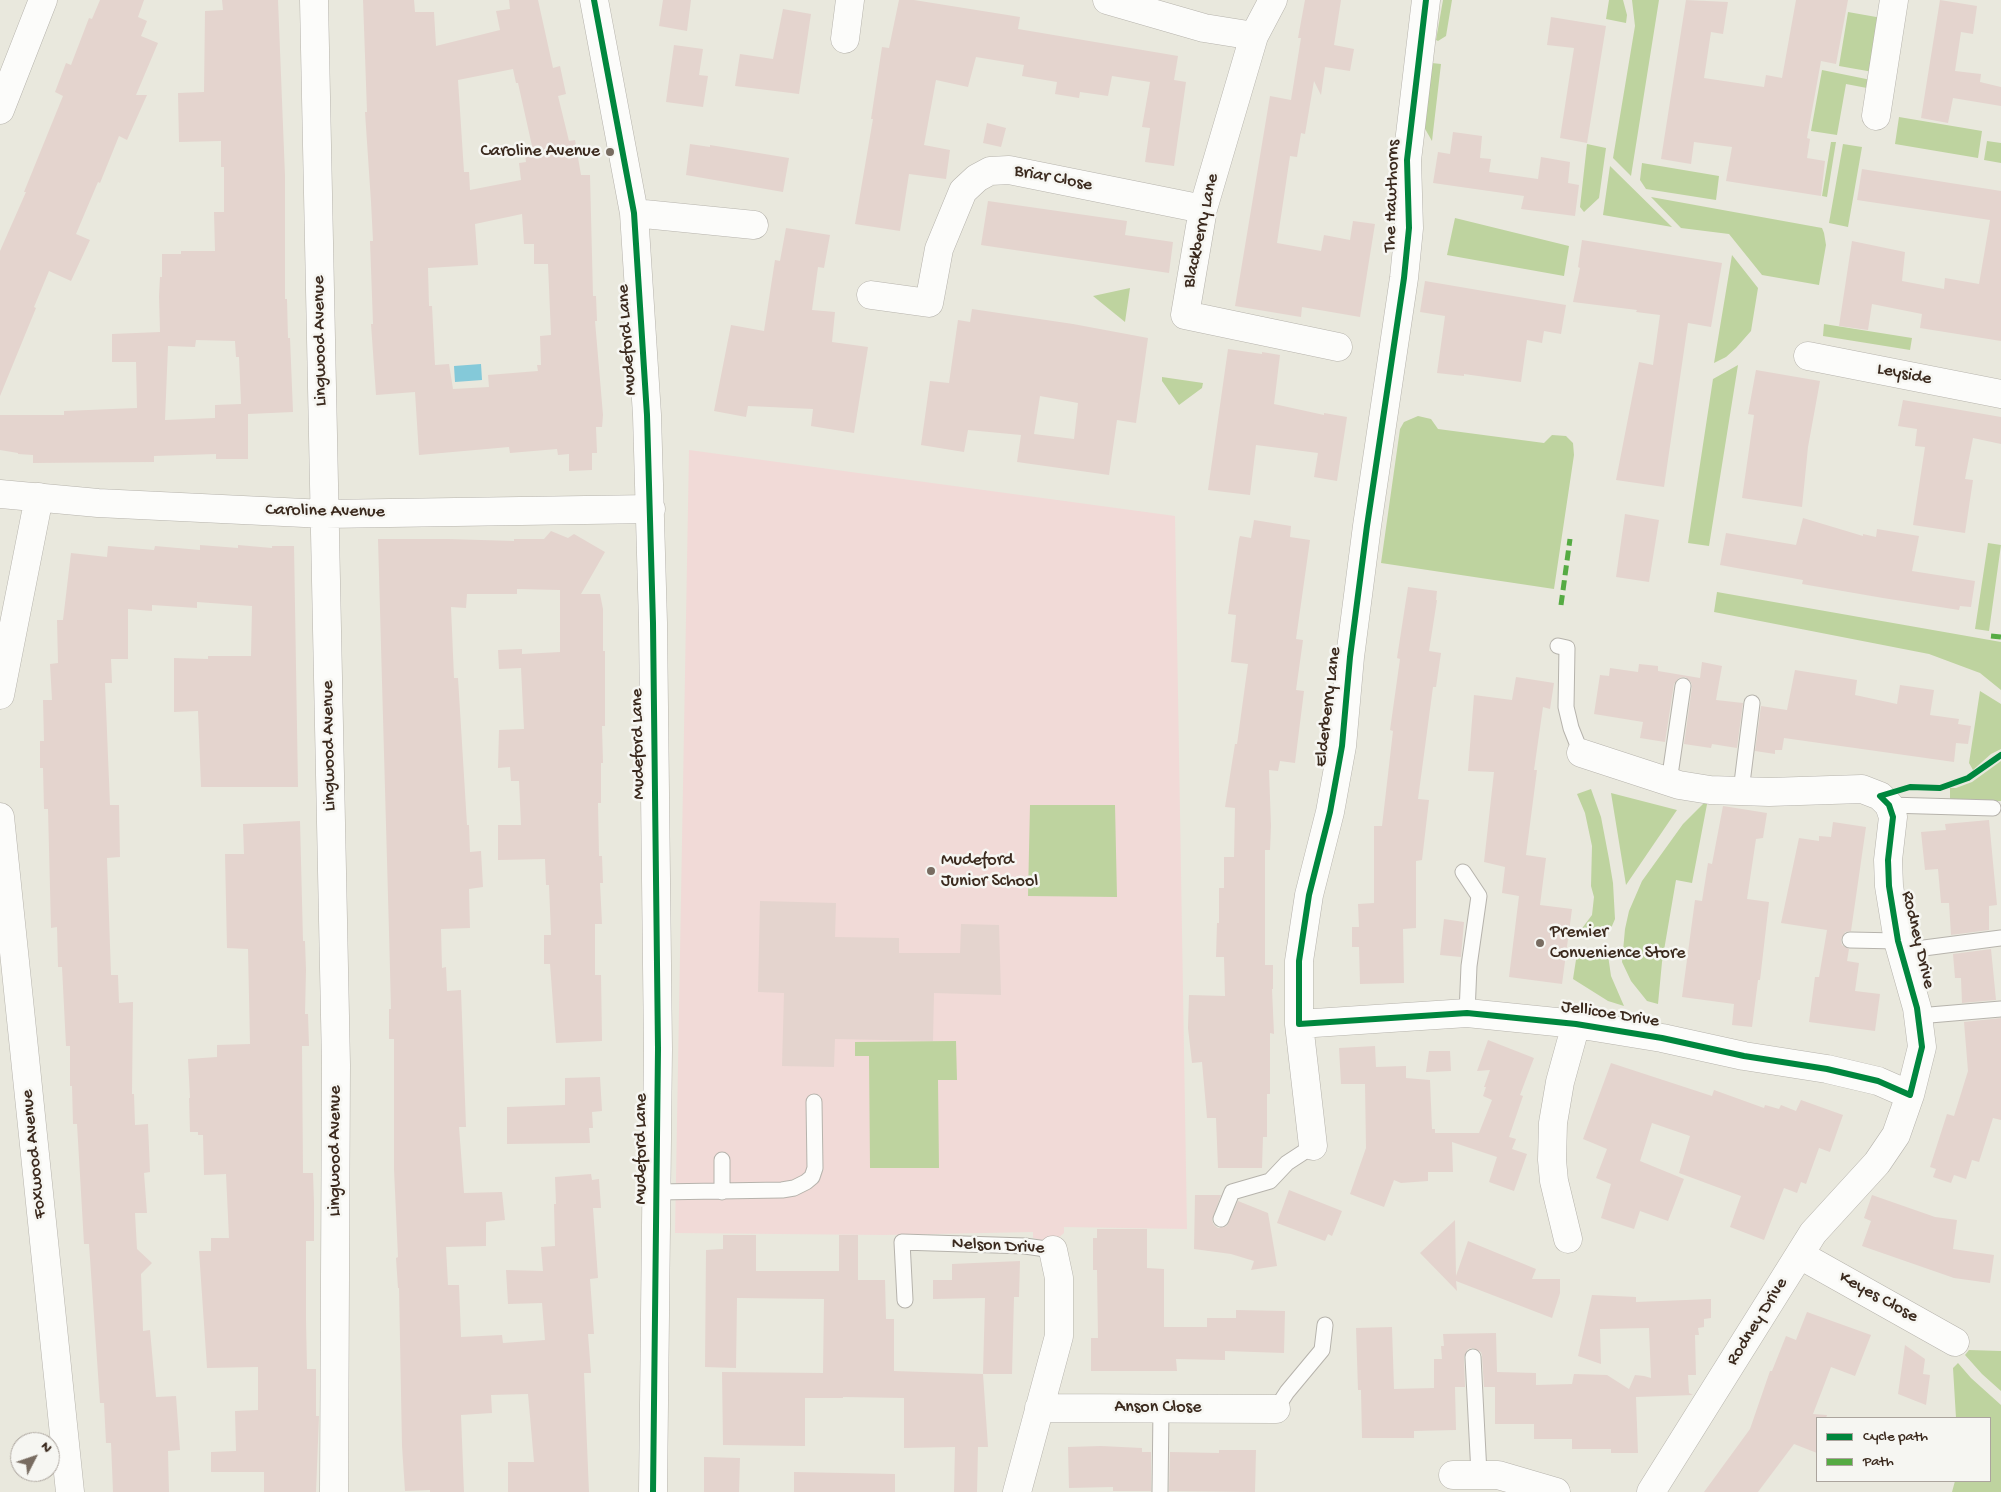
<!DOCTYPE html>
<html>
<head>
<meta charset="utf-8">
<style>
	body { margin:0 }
	#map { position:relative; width:2001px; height:1492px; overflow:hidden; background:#e9e8dd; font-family:"Gochi Hand",sans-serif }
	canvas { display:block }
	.legend { position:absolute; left:1816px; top:1417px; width:175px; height:65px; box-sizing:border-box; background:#f6f6f2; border:1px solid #aba49d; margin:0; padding:6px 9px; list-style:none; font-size:15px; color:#3b2a1e }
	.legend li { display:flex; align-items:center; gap:10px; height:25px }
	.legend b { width:25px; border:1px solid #aba49d }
	.north { position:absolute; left:10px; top:1432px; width:50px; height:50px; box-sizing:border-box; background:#f6f6f2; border:1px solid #aba49d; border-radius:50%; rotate:49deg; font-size:14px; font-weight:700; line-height:20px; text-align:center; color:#3b2a1e }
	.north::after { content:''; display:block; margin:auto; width:18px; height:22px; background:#786c61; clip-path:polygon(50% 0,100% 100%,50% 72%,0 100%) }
</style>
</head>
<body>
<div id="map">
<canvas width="2001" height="1492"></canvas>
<ul class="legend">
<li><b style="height:6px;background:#00873e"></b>Cycle path</li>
<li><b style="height:6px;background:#55ab43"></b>Path</li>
</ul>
<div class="north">N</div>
</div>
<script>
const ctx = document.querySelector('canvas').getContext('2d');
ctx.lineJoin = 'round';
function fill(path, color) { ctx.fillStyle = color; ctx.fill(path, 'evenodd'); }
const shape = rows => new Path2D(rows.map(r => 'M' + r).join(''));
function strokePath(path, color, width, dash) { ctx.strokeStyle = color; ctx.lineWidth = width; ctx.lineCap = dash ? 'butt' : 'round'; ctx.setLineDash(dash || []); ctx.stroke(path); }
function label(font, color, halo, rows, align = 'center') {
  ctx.font = font + ' "Gochi Hand",sans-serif'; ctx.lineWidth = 5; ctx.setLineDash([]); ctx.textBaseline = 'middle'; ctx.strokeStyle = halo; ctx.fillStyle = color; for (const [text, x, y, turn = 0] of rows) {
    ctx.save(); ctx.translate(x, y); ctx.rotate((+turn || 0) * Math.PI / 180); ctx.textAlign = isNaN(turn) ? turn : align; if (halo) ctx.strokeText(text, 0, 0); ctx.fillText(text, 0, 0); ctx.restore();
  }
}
fill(shape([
	[689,450,1175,516,1187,1229,1064,1227,1064,1233,1057,1239,1044,1241,1033,1238,1033,1232,884,1235,675,1233]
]), '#f1dad7');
fill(shape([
	[1443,0,1452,0,1446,36,1438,41,1436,40],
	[1609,0,1623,0,1627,15,1626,23,1606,19],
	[1632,0,1659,0,1631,176,1613,158,1635,26],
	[1848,12,1882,18,1873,72,1839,66],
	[1432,63,1441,64,1432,141,1424,127],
	[1822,70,1876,81,1867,88,1846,84,1837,135,1811,131],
	[1899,117,1982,131,1978,158,1895,144],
	[1987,141,2001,143,2001,163,1984,160],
	[1831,142,1836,142,1827,197,1822,196],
	[1587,144,1606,148,1599,198,1584,212,1580,207],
	[1843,144,1862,147,1848,227,1829,223],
	[1642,163,1719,176,1716,200,1646,189,1640,180],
	[1610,166,1672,227,1603,215],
	[1651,197,1822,228,1824,233,1826,245,1819,285,1762,275,1729,234,1681,228],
	[1455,218,1569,246,1564,276,1447,255],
	[1732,255,1758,288,1751,331,1736,348,1726,357,1714,363],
	[1130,288,1125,322,1093,296],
	[1824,324,1912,338,1910,350,1823,336],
	[1738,365,1709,546,1688,543,1713,379],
	[1162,377,1203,383,1202,388,1179,405,1162,381],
	[1418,416,1431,419,1438,429,1544,443,1552,435,1566,436,1573,443,1574,455,1554,589,1381,563,1400,429,1404,422],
	[1988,543,2001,545,1989,631,1975,629],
	[1717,592,2001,642,2001,690,1980,673,1929,654,1714,612],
	[1980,691,2001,704,2001,749,1991,754,1973,770,1969,763],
	[2001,761,2001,801,1950,802,1950,788,1956,788,1972,782],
	[1591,789,1601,817,1609,859,1613,883,1615,919,1612,926,1604,934,1592,937,1577,935,1592,915,1594,897,1591,886,1592,846,1585,813,1577,794],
	[1611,793,1677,810,1626,885],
	[1708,799,1692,883,1676,880,1662,962,1658,1004,1647,1001,1631,981,1622,962,1625,929,1629,911,1642,881,1683,824],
	[1030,805,1115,805,1117,897,1028,896],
	[1578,947,1608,955,1611,976,1624,1006,1608,1001,1573,979],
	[956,1041,957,1080,938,1080,939,1168,870,1168,869,1056,855,1056,855,1042],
	[1969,1350,2001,1351,2001,1391,1982,1374,1965,1355],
	[1958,1363,1971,1378,2001,1405,2001,1492,1952,1492,1955,1481,1990,1481,1990,1418,1956,1418,1953,1368]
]), '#bed39f');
fill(shape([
	[481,364,482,380,455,382,454,366]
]), '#84c9d9');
fill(shape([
	[100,0,144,0,138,17,147,21,141,36,158,43,136,95,147,95,127,140,119,136,100,183,98,182,76,234,90,240,71,281,49,271,34,307,36,308,0,396,0,251,26,192,24,192,63,96,55,92,66,63,71,65,89,18,92,19],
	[222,0,278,0,285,176,285,299,287,299,288,338,290,338,293,412,248,414,248,459,216,459,216,454,154,456,154,462,33,463,33,455,18,454,18,453,0,450,0,415,64,415,64,411,137,408,136,362,112,362,112,334,160,332,159,296,160,277,162,277,162,254,181,254,181,251,215,251,214,212,224,212,224,167,221,167,221,141,179,142,178,93,204,92,205,11,223,10],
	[196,340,235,341,236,357,239,357,241,404,215,405,215,418,165,420,168,346,195,347],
	[363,0,414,0,415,12,434,12,436,46,500,30,496,11,510,9,509,0,538,0,553,68,560,66,566,94,558,96,569,141,575,140,581,175,590,175,593,296,596,296,597,321,595,321,603,415,602,427,596,427,597,453,592,453,592,470,569,471,569,454,558,455,557,449,510,453,509,447,419,455,415,392,376,395,371,324,373,324,370,241,373,241,371,202,365,112,367,112],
	[513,69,516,83,518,83,532,146,524,147,526,162,519,163,521,180,470,190,469,172,464,172,458,80],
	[522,214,524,244,534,244,534,264,548,264,551,335,540,336,541,365,537,365,538,371,488,375,489,387,453,389,449,364,435,365,432,306,429,306,428,268,478,265,475,224],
	[663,0,691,0,687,31,659,26],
	[899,0,914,0,1020,17,1018,29,1178,56,1174,80,1186,82,1174,166,1145,162,1150,128,1142,127,1150,82,1112,76,1108,96,1080,92,1079,98,1055,94,1057,82,1022,76,1024,65,976,57,968,87,936,80,924,145,950,150,946,179,909,174,900,231,855,224,873,119,871,119,882,47,889,48],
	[1305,0,1341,0,1334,45,1354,49,1350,71,1325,67,1321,95,1314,81,1305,134,1301,133,1297,157,1290,156,1277,243,1321,251,1324,235,1350,240,1353,221,1375,224,1360,317,1302,307,1301,317,1235,306,1270,96,1291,100,1301,38,1298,38],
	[1686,0,1728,2,1723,34,1711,32,1704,78,1764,87,1766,75,1782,78,1796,0,1848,0,1836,64,1821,61,1807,138,1810,139,1807,158,1825,161,1821,196,1726,181,1732,147,1694,142,1691,164,1661,159],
	[1940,0,1977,6,1973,34,1961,32,1955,71,1981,74,1980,82,2001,87,2001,106,1953,98,1948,123,1921,118],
	[783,9,811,14,799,94,735,86,740,54,773,59],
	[1551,17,1606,26,1587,143,1560,138,1574,48,1547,45],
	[674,45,703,49,699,75,708,76,703,107,666,102],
	[987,123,1006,128,1001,147,983,143],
	[1453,132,1482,136,1480,158,1491,159,1489,172,1538,179,1541,157,1570,162,1568,183,1579,185,1575,216,1521,209,1524,196,1433,183,1438,152,1450,154],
	[690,144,710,147,710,145,789,158,783,192,686,175],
	[1862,169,2001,191,2001,341,1920,328,1922,314,1872,304,1868,330,1839,326,1852,241,1905,252,1902,281,1944,289,1945,278,1979,284,1990,220,1857,200],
	[988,201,1127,221,1125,235,1173,242,1169,273,981,245],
	[786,228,830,235,824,268,818,267,812,310,835,312,832,342,868,347,854,433,811,426,813,409,748,406,746,417,714,411,731,325,764,331,775,260,780,261],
	[1582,240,1722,263,1711,327,1688,323,1664,487,1616,480,1639,362,1653,365,1660,315,1636,312,1637,310,1573,302,1580,268,1578,267],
	[1425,281,1566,305,1561,334,1544,331,1542,343,1527,340,1521,382,1464,374,1464,376,1437,373,1445,316,1420,312],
	[972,309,1073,324,1148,338,1136,423,1117,420,1109,475,1017,462,1021,435,968,430,964,452,921,445,930,381,949,383,958,320,970,322],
	[1040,396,1078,403,1074,439,1034,434],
	[1228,349,1262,354,1262,352,1280,355,1274,404,1324,415,1324,413,1347,417,1337,481,1314,477,1318,453,1256,445,1250,495,1208,490],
	[1756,370,1820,381,1808,447,1802,507,1742,498,1754,415,1748,414],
	[1903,400,2001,417,2001,444,1973,438,1965,479,1973,480,1965,533,1913,525,1925,447,1915,446,1917,429,1898,426],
	[1625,514,1659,520,1649,582,1616,577],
	[1803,518,1863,536,1863,534,1876,537,1877,529,1919,536,1912,571,1975,581,1971,607,1960,606,1959,610,1883,598,1802,584,1803,580,1720,565,1726,533,1796,545],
	[1254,520,1291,526,1290,537,1310,540,1296,639,1303,640,1296,690,1304,691,1295,763,1280,761,1278,771,1269,770,1271,826,1270,850,1265,850,1265,965,1273,965,1273,989,1272,989,1274,1034,1270,1033,1270,1094,1267,1094,1267,1137,1263,1137,1262,1168,1218,1168,1216,1118,1207,1118,1202,1062,1192,1063,1188,1028,1189,995,1225,996,1224,957,1216,957,1217,923,1219,923,1219,888,1224,888,1224,857,1234,857,1235,808,1225,807,1235,744,1237,744,1248,664,1231,662,1236,615,1228,614,1239,539,1240,536,1251,538],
	[551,531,568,538,574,534,605,552,581,594,600,594,603,609,603,651,605,651,605,726,602,726,603,763,601,763,601,803,598,803,599,856,602,856,603,883,600,883,602,924,595,924,595,975,601,975,602,1041,556,1043,550,964,544,964,544,935,551,935,549,885,546,885,545,859,498,860,498,825,521,825,519,781,511,781,510,767,498,768,499,730,524,729,521,668,499,669,498,650,522,649,522,654,560,652,560,590,517,589,517,594,467,594,466,608,451,607,454,678,458,678,467,825,469,825,470,852,481,851,483,887,469,889,470,928,441,929,442,968,446,967,447,991,461,990,466,1127,459,1127,464,1193,502,1192,505,1220,486,1222,486,1246,446,1247,448,1285,459,1285,461,1337,502,1335,503,1343,545,1340,542,1303,508,1304,506,1270,543,1271,541,1247,555,1246,554,1204,556,1204,555,1177,591,1174,592,1180,599,1179,601,1208,593,1208,598,1278,590,1279,594,1334,588,1334,591,1373,584,1373,589,1492,508,1492,508,1462,534,1462,528,1394,491,1395,492,1413,461,1415,464,1492,430,1492,430,1490,405,1491,402,1446,399,1288,398,1288,396,1258,398,1257,394,1169,394,1039,389,1039,389,1009,391,1009,389,932,378,539,448,539,514,541,514,539,544,539],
	[200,545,238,548,238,545,272,548,272,546,294,546,298,787,201,787,198,711,174,712,174,658,208,659,208,656,251,656,252,606,197,602,197,608,152,605,152,611,128,609,128,659,111,659,112,683,105,683,110,805,119,805,120,857,107,858,111,975,118,975,119,1003,133,1002,132,1094,134,1094,135,1125,148,1124,150,1172,144,1173,147,1213,135,1213,137,1249,152,1263,141,1274,143,1331,150,1330,156,1397,176,1396,180,1450,168,1451,169,1492,113,1492,111,1443,106,1443,104,1403,100,1403,89,1244,84,1244,77,1124,73,1124,72,1086,70,1086,70,1046,66,1046,62,967,58,967,57,927,51,928,48,809,44,809,43,768,40,768,40,741,44,741,43,700,52,700,50,664,58,663,57,620,63,620,71,553,107,557,108,546,154,550,155,546,200,550],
	[1408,587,1437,591,1436,600,1437,600,1429,651,1441,653,1436,687,1433,687,1418,799,1429,800,1422,860,1416,861,1416,928,1403,929,1404,983,1360,984,1359,947,1352,947,1352,927,1359,927,1358,904,1374,903,1374,826,1382,826,1393,731,1390,730,1400,659,1397,658],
	[1702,662,1722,666,1716,700,1743,703,1737,748,1712,744,1711,748,1684,744,1692,687,1691,682,1685,677,1679,678,1674,684,1665,742,1640,738,1643,722,1594,714,1600,675,1609,676,1610,668,1638,672,1639,664,1658,666,1658,671,1700,678],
	[1795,670,1857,680,1855,695,1897,704,1900,685,1934,690,1930,715,1959,719,1958,724,1971,726,1968,744,1956,743,1954,762,1784,738,1782,750,1775,750,1775,754,1755,751,1761,706,1787,710],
	[1516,677,1554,683,1550,709,1543,707,1534,770,1537,770,1526,855,1546,858,1540,905,1572,909,1562,984,1509,977,1519,896,1502,893,1505,867,1484,862,1494,772,1468,771,1474,695,1512,700],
	[1723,806,1767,813,1763,838,1756,839,1747,899,1769,902,1760,980,1758,980,1752,1027,1732,1025,1734,1004,1682,997,1695,900,1702,901,1708,863,1712,864],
	[1989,820,1997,905,1989,906,1989,930,1951,935,1949,903,1941,903,1938,869,1925,870,1921,832,1946,830,1945,824],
	[300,821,303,941,305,941,306,970,305,1014,308,1014,309,1046,302,1046,303,1173,313,1173,314,1203,314,1241,306,1241,306,1320,307,1369,316,1369,316,1416,319,1416,316,1492,264,1492,264,1472,211,1472,211,1452,236,1451,235,1411,258,1410,258,1367,207,1368,199,1251,211,1251,211,1238,229,1238,226,1174,204,1175,203,1135,198,1135,198,1132,190,1132,189,1098,190,1098,188,1059,217,1057,217,1045,250,1044,248,949,227,948,225,854,244,854,243,824],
	[1833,822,1866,827,1851,931,1845,932,1841,940,1842,945,1849,949,1847,961,1859,963,1855,991,1880,994,1875,1031,1809,1022,1815,977,1819,977,1827,930,1781,923,1799,838,1819,841,1819,836,1831,837],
	[760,901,836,903,835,937,899,938,899,953,960,953,961,924,999,925,1001,995,934,993,933,1041,835,1039,834,1067,782,1066,784,993,758,992],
	[1444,919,1464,922,1461,957,1440,955],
	[1991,949,1996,1000,1962,1003,1961,978,1955,978,1953,954],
	[2001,1018,2001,1120,1993,1118,1979,1162,1972,1160,1966,1179,1954,1175,1951,1183,1933,1177,1936,1169,1930,1167,1947,1114,1954,1116,1968,1071,1964,1022],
	[1488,1040,1534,1058,1520,1095,1523,1096,1509,1137,1516,1139,1512,1149,1527,1154,1514,1191,1489,1182,1497,1157,1452,1142,1453,1172,1428,1172,1428,1181,1401,1183,1394,1180,1384,1207,1350,1194,1366,1148,1365,1084,1341,1084,1339,1048,1375,1046,1376,1067,1406,1066,1406,1078,1430,1080,1432,1129,1435,1129,1435,1133,1479,1133,1492,1100,1483,1096,1486,1087,1484,1087,1490,1070,1477,1071],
	[1429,1051,1450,1051,1451,1071,1426,1072],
	[1611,1063,1712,1096,1714,1090,1764,1108,1765,1105,1779,1109,1781,1105,1796,1111,1801,1100,1843,1115,1830,1152,1819,1148,1806,1184,1801,1182,1797,1193,1784,1188,1764,1240,1730,1227,1741,1196,1679,1173,1690,1136,1652,1123,1640,1161,1684,1179,1668,1221,1640,1211,1634,1229,1601,1218,1611,1184,1596,1178,1607,1149,1583,1139],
	[600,1077,602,1111,592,1112,593,1128,589,1128,590,1143,507,1144,507,1107,565,1105,565,1078],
	[1289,1190,1342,1211,1332,1236,1328,1234,1325,1241,1277,1223],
	[1195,1195,1221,1195,1212,1220,1214,1225,1218,1228,1227,1226,1238,1201,1268,1213,1277,1266,1251,1270,1254,1261,1231,1254,1194,1249],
	[1872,1195,1935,1217,1957,1220,1953,1249,1994,1255,1990,1283,1954,1278,1862,1246,1871,1221,1864,1218],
	[1455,1220,1456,1276,1468,1241,1536,1269,1532,1279,1560,1279,1560,1293,1552,1318,1456,1281,1457,1291,1420,1253],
	[1097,1229,1147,1229,1147,1268,1164,1269,1164,1327,1207,1327,1207,1318,1236,1318,1236,1310,1285,1311,1284,1353,1225,1351,1225,1360,1176,1359,1177,1371,1091,1371,1091,1338,1098,1338,1097,1270,1093,1270,1093,1238,1097,1238],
	[723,1235,756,1235,756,1271,839,1271,839,1235,858,1235,858,1280,885,1280,886,1319,894,1319,894,1371,983,1374,988,1447,978,1447,977,1492,954,1492,955,1447,904,1448,904,1398,843,1397,843,1398,805,1398,805,1446,723,1445,722,1372,823,1373,824,1299,737,1298,736,1368,705,1367,706,1250,723,1249],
	[1020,1261,1019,1297,1014,1297,1012,1374,983,1374,985,1298,933,1299,933,1280,952,1280,952,1264],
	[1592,1295,1636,1297,1636,1302,1711,1299,1711,1318,1704,1319,1704,1327,1698,1328,1699,1335,1695,1335,1696,1375,1688,1375,1689,1393,1693,1395,1636,1397,1638,1453,1611,1453,1611,1449,1572,1449,1572,1439,1534,1439,1534,1424,1495,1424,1495,1387,1484,1387,1482,1356,1481,1352,1473,1348,1468,1349,1464,1357,1465,1387,1455,1387,1456,1430,1414,1431,1414,1438,1362,1438,1361,1390,1358,1390,1356,1328,1392,1327,1394,1389,1434,1388,1434,1359,1442,1359,1441,1346,1444,1346,1443,1334,1496,1333,1497,1372,1536,1373,1536,1385,1572,1384,1574,1374,1607,1375,1629,1389,1635,1375,1644,1376,1651,1378,1649,1328,1600,1329,1601,1364,1578,1356],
	[1807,1312,1871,1335,1855,1376,1831,1367,1813,1414,1827,1415,1826,1418,1817,1418,1817,1453,1794,1444,1758,1492,1704,1492,1750,1429,1770,1371,1772,1371,1786,1336,1796,1340],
	[1905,1345,1925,1359,1923,1374,1930,1375,1926,1405,1898,1394],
	[1101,1446,1142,1448,1142,1452,1151,1452,1151,1491,1113,1491,1113,1487,1069,1488,1068,1447],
	[1219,1450,1256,1450,1255,1492,1169,1491,1170,1452,1219,1453],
	[704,1457,740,1458,739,1492,704,1492],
	[794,1472,895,1474,895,1492,794,1492]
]), '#e4d4ce');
const lane = shape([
	[1558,646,1567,648,1566,707,1571,728,1581,753],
	[1669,782,1683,686],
	[1741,791,1752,703],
	[1889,805,1993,808],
	[1463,872,1479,896,1469,966,1467,1013],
	[1850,940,1898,941],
	[1901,951,2001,938],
	[1918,1016,2001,1009],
	[657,1192,782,1190,794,1188,806,1182,812,1177,815,1168,814,1102],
	[722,1192,722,1160],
	[1221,1219,1232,1192,1270,1181,1287,1163,1313,1146],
	[905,1300,902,1242,1025,1246,1053,1250],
	[1473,1357,1479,1474],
	[1276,1409,1287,1392,1322,1350,1325,1325],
	[1160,1492,1161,1408]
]);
const street = shape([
	[314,0,336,1064,334,1492],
	[594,0,634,213,647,415,653,623,658,1049,653,1492],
	[1107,0,1204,28,1254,36],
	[1273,0,1254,36,1203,209,1185,315,1338,347],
	[845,39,850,0],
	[0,110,43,0],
	[1876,116,1894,0],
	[634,213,754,225],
	[871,295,929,303,939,249,963,191,977,178,990,171,1009,170,1203,209],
	[1808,356,2001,394],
	[0,494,98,503,325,514,651,509],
	[0,695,39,497],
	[1581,753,1679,785,1710,790,1769,792,1862,789,1880,796,1889,805,1893,817,1888,860,1889,886,1898,941,1917,1008,1922,1047,1910,1095,1896,1135,1877,1163,1813,1233,1651,1492],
	[0,817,70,1492],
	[1299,1024,1467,1013,1576,1024,1662,1038,1744,1056,1827,1069,1878,1081,1910,1095],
	[1313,1146,1299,1024,1299,961,1309,895,1330,812,1342,746,1350,657,1367,526,1404,278,1409,228,1407,160,1426,0],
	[1568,1239,1554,1181,1552,1160,1553,1123,1560,1082,1576,1024],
	[1800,1255,1955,1342],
	[1039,1408,1276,1409],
	[1453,1475,1498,1475,1556,1492],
	[1017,1492,1059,1336,1059,1278,1053,1250]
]);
strokePath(lane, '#b6b3ac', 17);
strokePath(street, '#b6b3ac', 29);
strokePath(lane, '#fcfcfa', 15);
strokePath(street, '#fcfcfa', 28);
strokePath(shape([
	[1561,605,1570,539],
	[1991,636,2001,637]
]), '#55ab43', 5, [10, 5]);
strokePath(shape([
	[594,0,634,213,647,415,653,623,658,1049,653,1492],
	[1426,0,1407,160,1409,228,1404,278,1367,526,1350,657,1342,746,1330,812,1309,895,1299,961,1299,1024,1467,1013,1576,1024,1662,1038,1744,1056,1827,1069,1878,1081,1910,1095,1922,1047,1917,1008,1898,941,1889,886,1888,860,1893,817,1889,805,1880,796,1910,787,1940,788,1968,778,2001,755]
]), '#00873e', 6);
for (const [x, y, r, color] of [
	[610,152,5,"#786c61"],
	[931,871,5,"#786c61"],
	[1540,943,5,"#786c61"]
]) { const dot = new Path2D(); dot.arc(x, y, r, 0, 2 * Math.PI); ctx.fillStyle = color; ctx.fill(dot); strokePath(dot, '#f6f6f2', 2); }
label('18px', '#3b2a1e', '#f6f6f2', [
	["Caroline Avenue",600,152,"right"],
	["Mudeford",941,861],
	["Junior School",941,882],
	["Premier",1550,933],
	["Convenience Store",1550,954]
], 'left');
label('18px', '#3b2a1e', '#f6f6f2', [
	["Briar Close",1053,179,11],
	["The Hawthorns",1393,196,-88],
	["Blackberry Lane",1202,231,-78],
	["Mudeford Lane",628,340,-94],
	["Lingwood Avenue",321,341,-91],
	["Leyside",1904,375,11],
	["Caroline Avenue",325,512,1],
	["Elderberry Lane",1329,707,-83],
	["Mudeford Lane",639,744,-91],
	["Lingwood Avenue",330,746,-91],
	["Rodney Drive",1917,940,77],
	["Jellicoe Drive",1610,1015,9],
	["Mudeford Lane",642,1149,-90],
	["Lingwood Avenue",336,1151,-90],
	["Foxwood Avenue",35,1154,-96],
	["Nelson Drive",998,1247,3],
	["Keyes Close",1878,1298,29],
	["Rodney Drive",1758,1322,-58],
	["Anson Close",1158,1408]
]);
</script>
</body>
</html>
